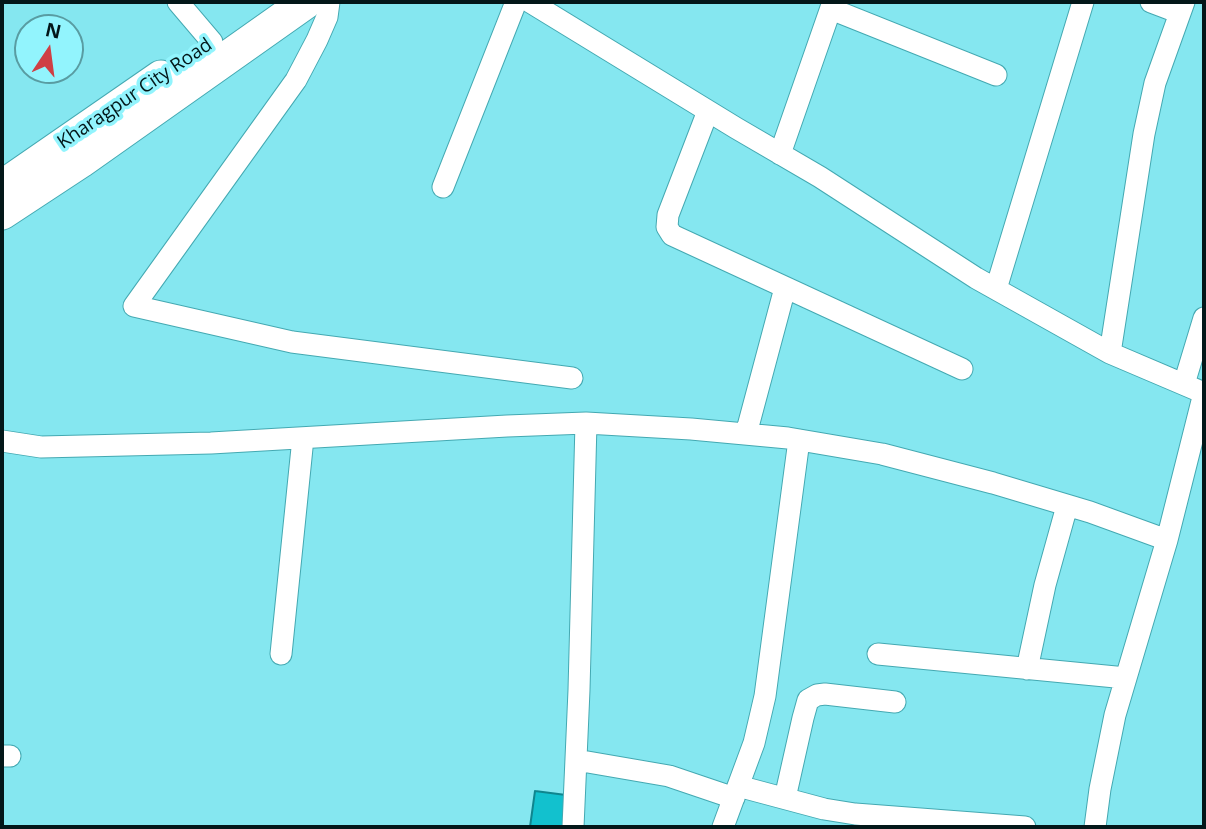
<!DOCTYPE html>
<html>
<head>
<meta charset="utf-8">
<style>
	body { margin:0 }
	#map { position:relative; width:1206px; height:829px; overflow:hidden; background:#85e7f0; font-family:"Open Sans",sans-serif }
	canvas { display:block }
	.frame { position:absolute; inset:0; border:4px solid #031719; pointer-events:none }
	.north { position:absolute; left:14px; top:14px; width:70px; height:70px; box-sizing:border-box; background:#92f4fd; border:2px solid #599ca2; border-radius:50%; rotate:13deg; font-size:19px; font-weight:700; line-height:28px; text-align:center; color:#031719 }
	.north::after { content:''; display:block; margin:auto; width:24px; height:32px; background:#cf3f44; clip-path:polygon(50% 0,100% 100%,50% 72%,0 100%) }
</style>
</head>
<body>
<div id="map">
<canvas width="1206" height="829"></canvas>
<div class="frame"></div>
<div class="north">N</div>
</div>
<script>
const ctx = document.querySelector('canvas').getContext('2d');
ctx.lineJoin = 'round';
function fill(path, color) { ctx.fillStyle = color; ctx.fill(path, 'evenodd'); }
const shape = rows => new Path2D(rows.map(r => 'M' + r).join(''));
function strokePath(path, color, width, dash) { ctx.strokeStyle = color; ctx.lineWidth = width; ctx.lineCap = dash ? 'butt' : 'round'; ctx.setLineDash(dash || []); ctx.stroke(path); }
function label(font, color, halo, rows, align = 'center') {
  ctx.font = font + ' "Open Sans",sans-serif'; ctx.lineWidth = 7; ctx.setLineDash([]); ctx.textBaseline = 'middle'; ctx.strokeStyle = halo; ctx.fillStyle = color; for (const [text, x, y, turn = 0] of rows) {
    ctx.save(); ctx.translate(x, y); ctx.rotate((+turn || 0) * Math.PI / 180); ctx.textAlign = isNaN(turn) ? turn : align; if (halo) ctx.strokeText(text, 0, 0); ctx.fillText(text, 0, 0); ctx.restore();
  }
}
const building = shape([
	[535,791,566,795,565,827,530,827,535,791]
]);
fill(building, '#12c1ce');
strokePath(building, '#0f858e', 2);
const minor = shape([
	[178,2,212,42],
	[329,2,327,17,317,40,296,80,134,306,292,342,572,378],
	[530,2,736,128,820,177,976,278,1110,353,1204,393],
	[1151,2,1180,13],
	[831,9,996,75],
	[708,111,668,215,667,227,672,235,962,369],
	[780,154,833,2],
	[443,187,516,2],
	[996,289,1083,2],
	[1110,353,1144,134,1155,83,1184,2],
	[1184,384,1204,318],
	[746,434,785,288],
	[2,441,41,447,211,443,507,426,586,423,691,429,788,438,882,454,993,483,1090,512,1167,540],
	[281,654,303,438],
	[878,654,1126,678],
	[1027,669,1045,585,1067,506],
	[2,756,10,756],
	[576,760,669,776,734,798],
	[738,786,824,809,855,814,1025,827],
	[785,798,803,718,808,700,817,695,825,694,895,702],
	[573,827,579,690,586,423],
	[723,827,754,743,765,696,799,440],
	[1095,827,1100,789,1115,715,1167,540,1204,393]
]);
const primary = shape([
	[2,187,161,77],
	[2,213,81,161,306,2]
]);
strokePath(minor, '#44a9b2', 23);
strokePath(primary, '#44a9b2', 35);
strokePath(minor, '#fff', 21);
strokePath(primary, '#fff', 33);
label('19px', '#031719', '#92f4fd', [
	["Kharagpur City Road",135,94,-34]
]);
</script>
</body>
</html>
